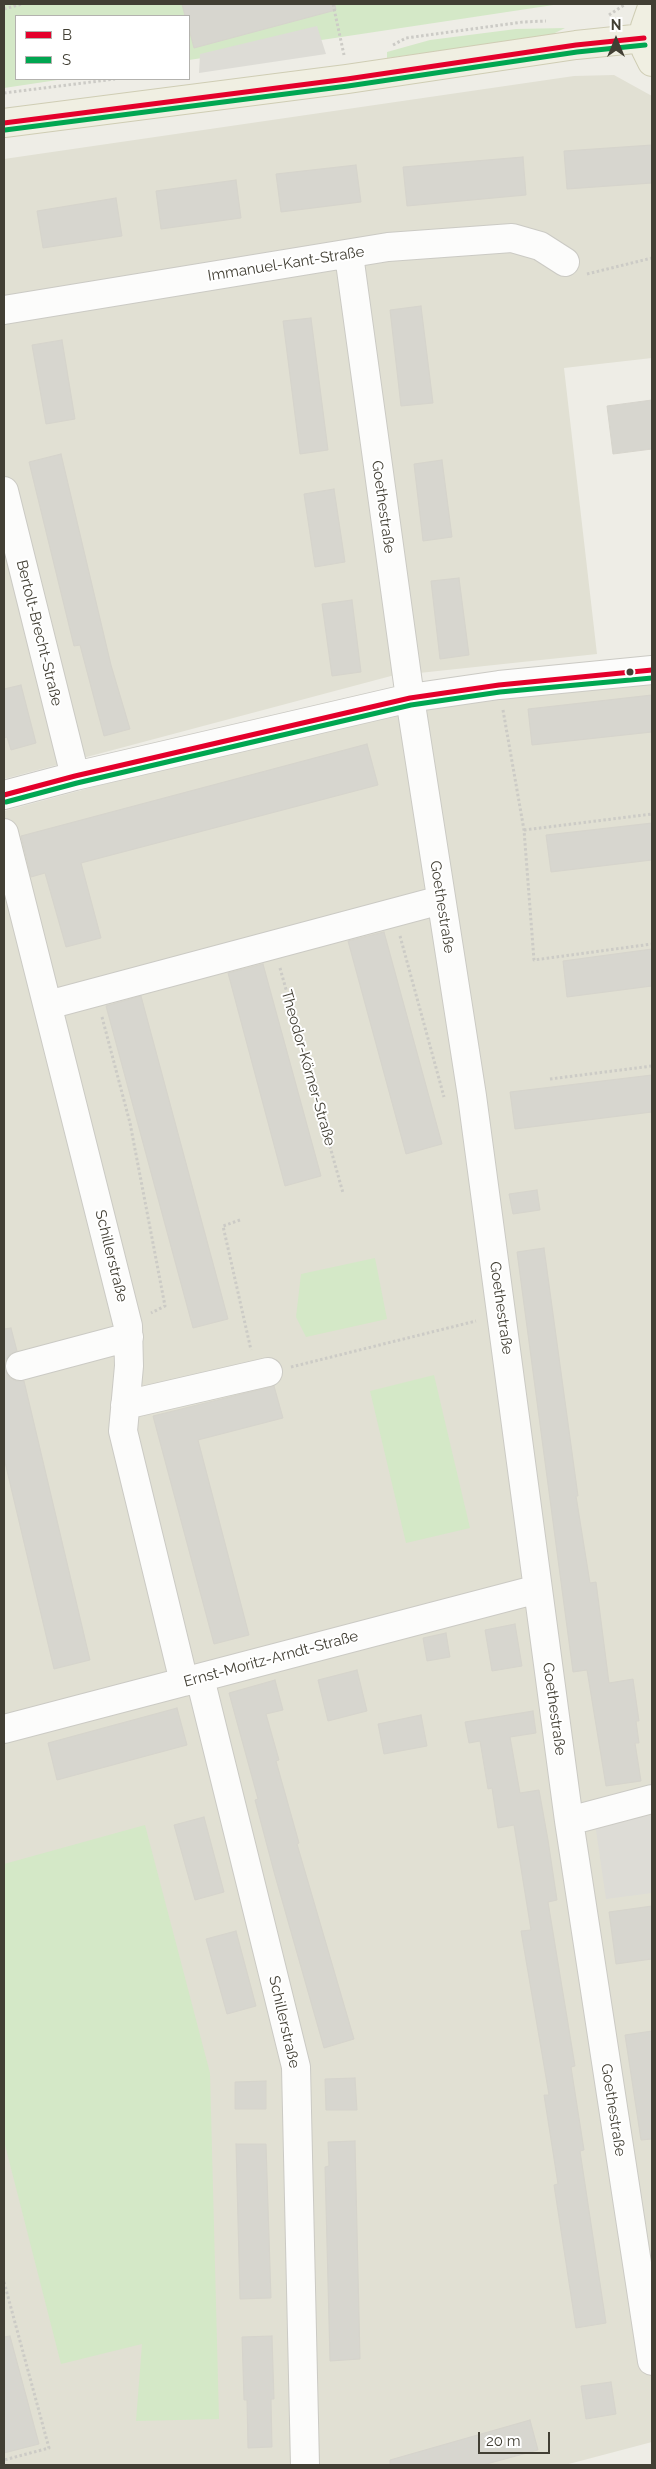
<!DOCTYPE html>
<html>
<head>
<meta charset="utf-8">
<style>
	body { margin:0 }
	#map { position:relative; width:656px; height:2469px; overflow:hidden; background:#eeede6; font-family:Raleway,sans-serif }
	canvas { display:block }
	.frame { position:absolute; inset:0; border:5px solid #423f34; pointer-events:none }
	.legend { position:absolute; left:15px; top:15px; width:175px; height:65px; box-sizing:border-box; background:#fff; border:1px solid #b3b2ae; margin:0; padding:6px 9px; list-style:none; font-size:15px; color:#423f34 }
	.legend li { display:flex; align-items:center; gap:10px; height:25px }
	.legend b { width:25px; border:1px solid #b3b2ae }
	.north { position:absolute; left:591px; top:15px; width:50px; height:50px; -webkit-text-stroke:4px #fff; paint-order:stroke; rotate:0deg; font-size:14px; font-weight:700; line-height:20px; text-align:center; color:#423f34 }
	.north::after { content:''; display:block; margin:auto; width:18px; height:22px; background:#423f34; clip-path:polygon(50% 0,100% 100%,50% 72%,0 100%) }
	.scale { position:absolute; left:478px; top:2432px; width:72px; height:22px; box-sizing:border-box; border:2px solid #423f34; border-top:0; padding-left:6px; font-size:15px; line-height:18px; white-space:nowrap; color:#423f34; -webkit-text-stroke:4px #fff; paint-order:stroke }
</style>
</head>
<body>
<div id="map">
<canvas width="656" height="2469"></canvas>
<div class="frame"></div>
<ul class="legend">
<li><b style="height:6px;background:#e4002b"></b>B</li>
<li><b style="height:6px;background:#00a651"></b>S</li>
</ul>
<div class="north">N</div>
<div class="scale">20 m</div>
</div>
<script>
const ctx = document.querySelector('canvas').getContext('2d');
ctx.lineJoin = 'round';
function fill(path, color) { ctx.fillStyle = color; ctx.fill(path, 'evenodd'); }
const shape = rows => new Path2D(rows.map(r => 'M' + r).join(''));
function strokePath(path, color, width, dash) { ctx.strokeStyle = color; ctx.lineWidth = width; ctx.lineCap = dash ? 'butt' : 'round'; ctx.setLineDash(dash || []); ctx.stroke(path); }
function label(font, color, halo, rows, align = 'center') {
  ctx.font = font + ' Raleway,sans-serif'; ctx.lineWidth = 4; ctx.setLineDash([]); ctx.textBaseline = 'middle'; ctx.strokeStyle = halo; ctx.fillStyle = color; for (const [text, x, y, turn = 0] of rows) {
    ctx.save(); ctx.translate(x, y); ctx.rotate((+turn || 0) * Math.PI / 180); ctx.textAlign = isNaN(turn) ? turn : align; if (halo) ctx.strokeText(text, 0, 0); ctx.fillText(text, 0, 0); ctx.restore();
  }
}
fill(shape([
	[614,75,652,96,652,358,564,368,597,654,391,676,4,779,4,159,574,76],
	[652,681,652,2442,565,2465,4,2465,4,811,391,707]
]), '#e1e0d3');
fill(shape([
	[4,4,560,4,189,60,189,16,16,16,16,79,64,79,4,88],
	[565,28,549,36,387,58,387,52,430,40,516,29],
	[375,1258,387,1319,306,1337,296,1317,301,1274],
	[434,1375,470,1528,406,1543,370,1391],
	[145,1825,210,2073,219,2419,136,2421,142,2344,61,2364,4,2141,4,1864]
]), '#d4e8c7');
fill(shape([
	[317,26,326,54,199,73,200,54],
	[652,1815,652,1893,606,1899,595,1823]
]), '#dddcd6');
const building = shape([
	[182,4,335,4,336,10,194,48,189,29,189,16,185,16,182,4],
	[652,145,652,183,567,189,564,151,652,145],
	[523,157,526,195,407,206,403,167,523,157],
	[356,165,361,202,281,212,276,174,356,165],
	[236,180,241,218,161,229,156,191,236,180],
	[116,198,122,236,43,248,37,211,116,198],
	[421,306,433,403,401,406,390,310,421,306],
	[311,318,328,450,300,454,283,321,311,318],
	[62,340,75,419,46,424,32,345,62,340],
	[652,400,652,449,613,454,607,406,652,400],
	[61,454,111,665,130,729,104,736,80,645,74,646,29,462,61,454],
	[442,460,452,537,423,541,414,464,442,460],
	[334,489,345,562,315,567,304,494,334,489],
	[459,578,469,655,440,659,431,581,459,578],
	[352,600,361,672,332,676,322,604,352,600],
	[21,685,36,743,11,750,7,737,4,738,4,689,21,685],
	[652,695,652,732,532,745,528,709,652,695],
	[367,744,378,785,81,863,101,938,66,947,45,873,31,877,21,836,367,744],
	[652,823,652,860,551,872,546,835,652,823],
	[384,932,442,1144,406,1154,348,941,384,932],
	[652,949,652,986,567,997,563,961,652,949],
	[263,964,321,1176,285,1186,228,973,263,964],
	[141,996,228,1319,193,1328,106,1006,141,996],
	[652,1075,652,1112,515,1129,510,1092,652,1075],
	[537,1190,540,1210,513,1214,509,1194,537,1190],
	[544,1248,578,1496,576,1496,590,1583,596,1582,609,1683,633,1679,639,1721,636,1721,639,1743,635,1743,641,1781,606,1786,587,1670,573,1672,517,1252,544,1248],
	[11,1328,17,1351,9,1355,5,1361,5,1370,9,1377,16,1381,24,1381,90,1660,54,1669,4,1458,4,1329,11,1328],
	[274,1386,283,1418,198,1440,249,1635,214,1644,153,1416,274,1386],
	[515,1624,522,1666,492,1671,485,1630,515,1624],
	[446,1633,450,1657,427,1661,423,1638,446,1633],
	[357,1670,367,1711,328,1721,318,1680,357,1670],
	[275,1680,283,1710,266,1714,279,1760,276,1761,299,1843,297,1844,354,2039,324,2048,274,1872,255,1800,258,1799,229,1693,275,1680],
	[177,1708,187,1745,57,1780,48,1743,177,1708],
	[533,1711,536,1733,510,1737,520,1793,539,1790,548,1840,557,1900,548,1902,575,2066,571,2067,584,2150,580,2151,606,2323,576,2328,554,2185,558,2184,544,2095,549,2095,521,1931,531,1930,514,1825,498,1828,492,1788,488,1789,480,1741,469,1743,465,1722,533,1711],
	[421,1715,427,1746,384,1754,378,1724,421,1715],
	[204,1817,224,1892,195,1900,174,1825,204,1817],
	[652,1906,652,1959,616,1964,609,1912,652,1906],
	[236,1931,256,2006,227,2014,206,1939,236,1931],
	[652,2031,652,2139,641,2140,625,2035,652,2031],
	[355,2078,357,2110,326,2110,325,2079,355,2078],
	[266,2081,266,2109,235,2109,235,2082,266,2081],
	[355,2141,360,2359,330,2361,325,2167,329,2166,328,2142,355,2141],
	[236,2144,266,2144,271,2298,240,2299,236,2144],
	[10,2336,39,2444,4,2453,4,2337,10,2336],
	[272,2336,274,2399,271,2399,272,2447,248,2448,247,2400,244,2400,242,2337,272,2336],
	[611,2382,616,2414,586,2419,581,2386,611,2382],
	[530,2420,538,2450,483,2465,390,2465,390,2460,530,2420]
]);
fill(building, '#d7d6cf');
strokePath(building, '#d6d4cc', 1);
const minor = shape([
	[349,255,410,698,472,1096,569,1821,652,2361],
	[4,310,388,247,512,238,540,246,565,262],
	[4,491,75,776],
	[4,795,75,776,410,698,499,685,652,670],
	[4,833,128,1326,129,1366,123,1431,184,1682],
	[48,1005,441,900],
	[20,1366,129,1337],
	[125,1405,268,1372],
	[200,1678,296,2067,305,2465],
	[4,1729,538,1589],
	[569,1821,652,1799]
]);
const major = shape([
	[652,7,645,27,644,38,646,50,652,62],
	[4,123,347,79,576,45,644,38]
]);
strokePath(minor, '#cbcac4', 30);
strokePath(major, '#cfcdb4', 30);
strokePath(shape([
	[333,4,344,55],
	[4,9,22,4],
	[609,15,624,5],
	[393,45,406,38,523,22,546,21],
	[4,93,115,79],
	[587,274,652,258],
	[503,710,524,830,534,960,652,944],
	[524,830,652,814],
	[400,936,444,1097],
	[280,968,343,1193],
	[102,1017,130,1123,165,1306,151,1313],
	[550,1079,652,1066],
	[240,1220,223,1226,251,1350],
	[291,1367,476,1321],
	[4,2282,49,2448,4,2460]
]), '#cccbc6', 3, [2.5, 2.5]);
strokePath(minor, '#fcfcfb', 28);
strokePath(major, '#f0efe2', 28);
strokePath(shape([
	[4,123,347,79,576,45,644,38],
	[4,795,75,776,410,698,499,685,652,670]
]), '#e4002b', 5);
strokePath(shape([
	[5,130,348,86,577,52,645,45],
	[6,802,77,783,411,705,500,692,652,678]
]), '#00a651', 5);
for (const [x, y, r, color] of [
	[630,672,4.5,"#423f34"]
]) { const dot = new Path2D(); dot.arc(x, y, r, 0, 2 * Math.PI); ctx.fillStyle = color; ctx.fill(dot); strokePath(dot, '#fff', 2); }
label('15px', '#423f34', '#fff', [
	["Immanuel-Kant-Straße",286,264,-9],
	["Goethestraße",383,507,82],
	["Bertolt-Brecht-Straße",39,633,76],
	["Goethestraße",442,907,81],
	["Theodor-Körner-Straße",308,1068,74],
	["Schillerstraße",111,1256,76],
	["Goethestraße",501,1308,82],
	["Ernst-Moritz-Arndt-Straße",271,1659,-15],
	["Goethestraße",554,1709,82],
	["Schillerstraße",284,2022,77],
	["Goethestraße",613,2110,81]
]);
</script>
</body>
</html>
